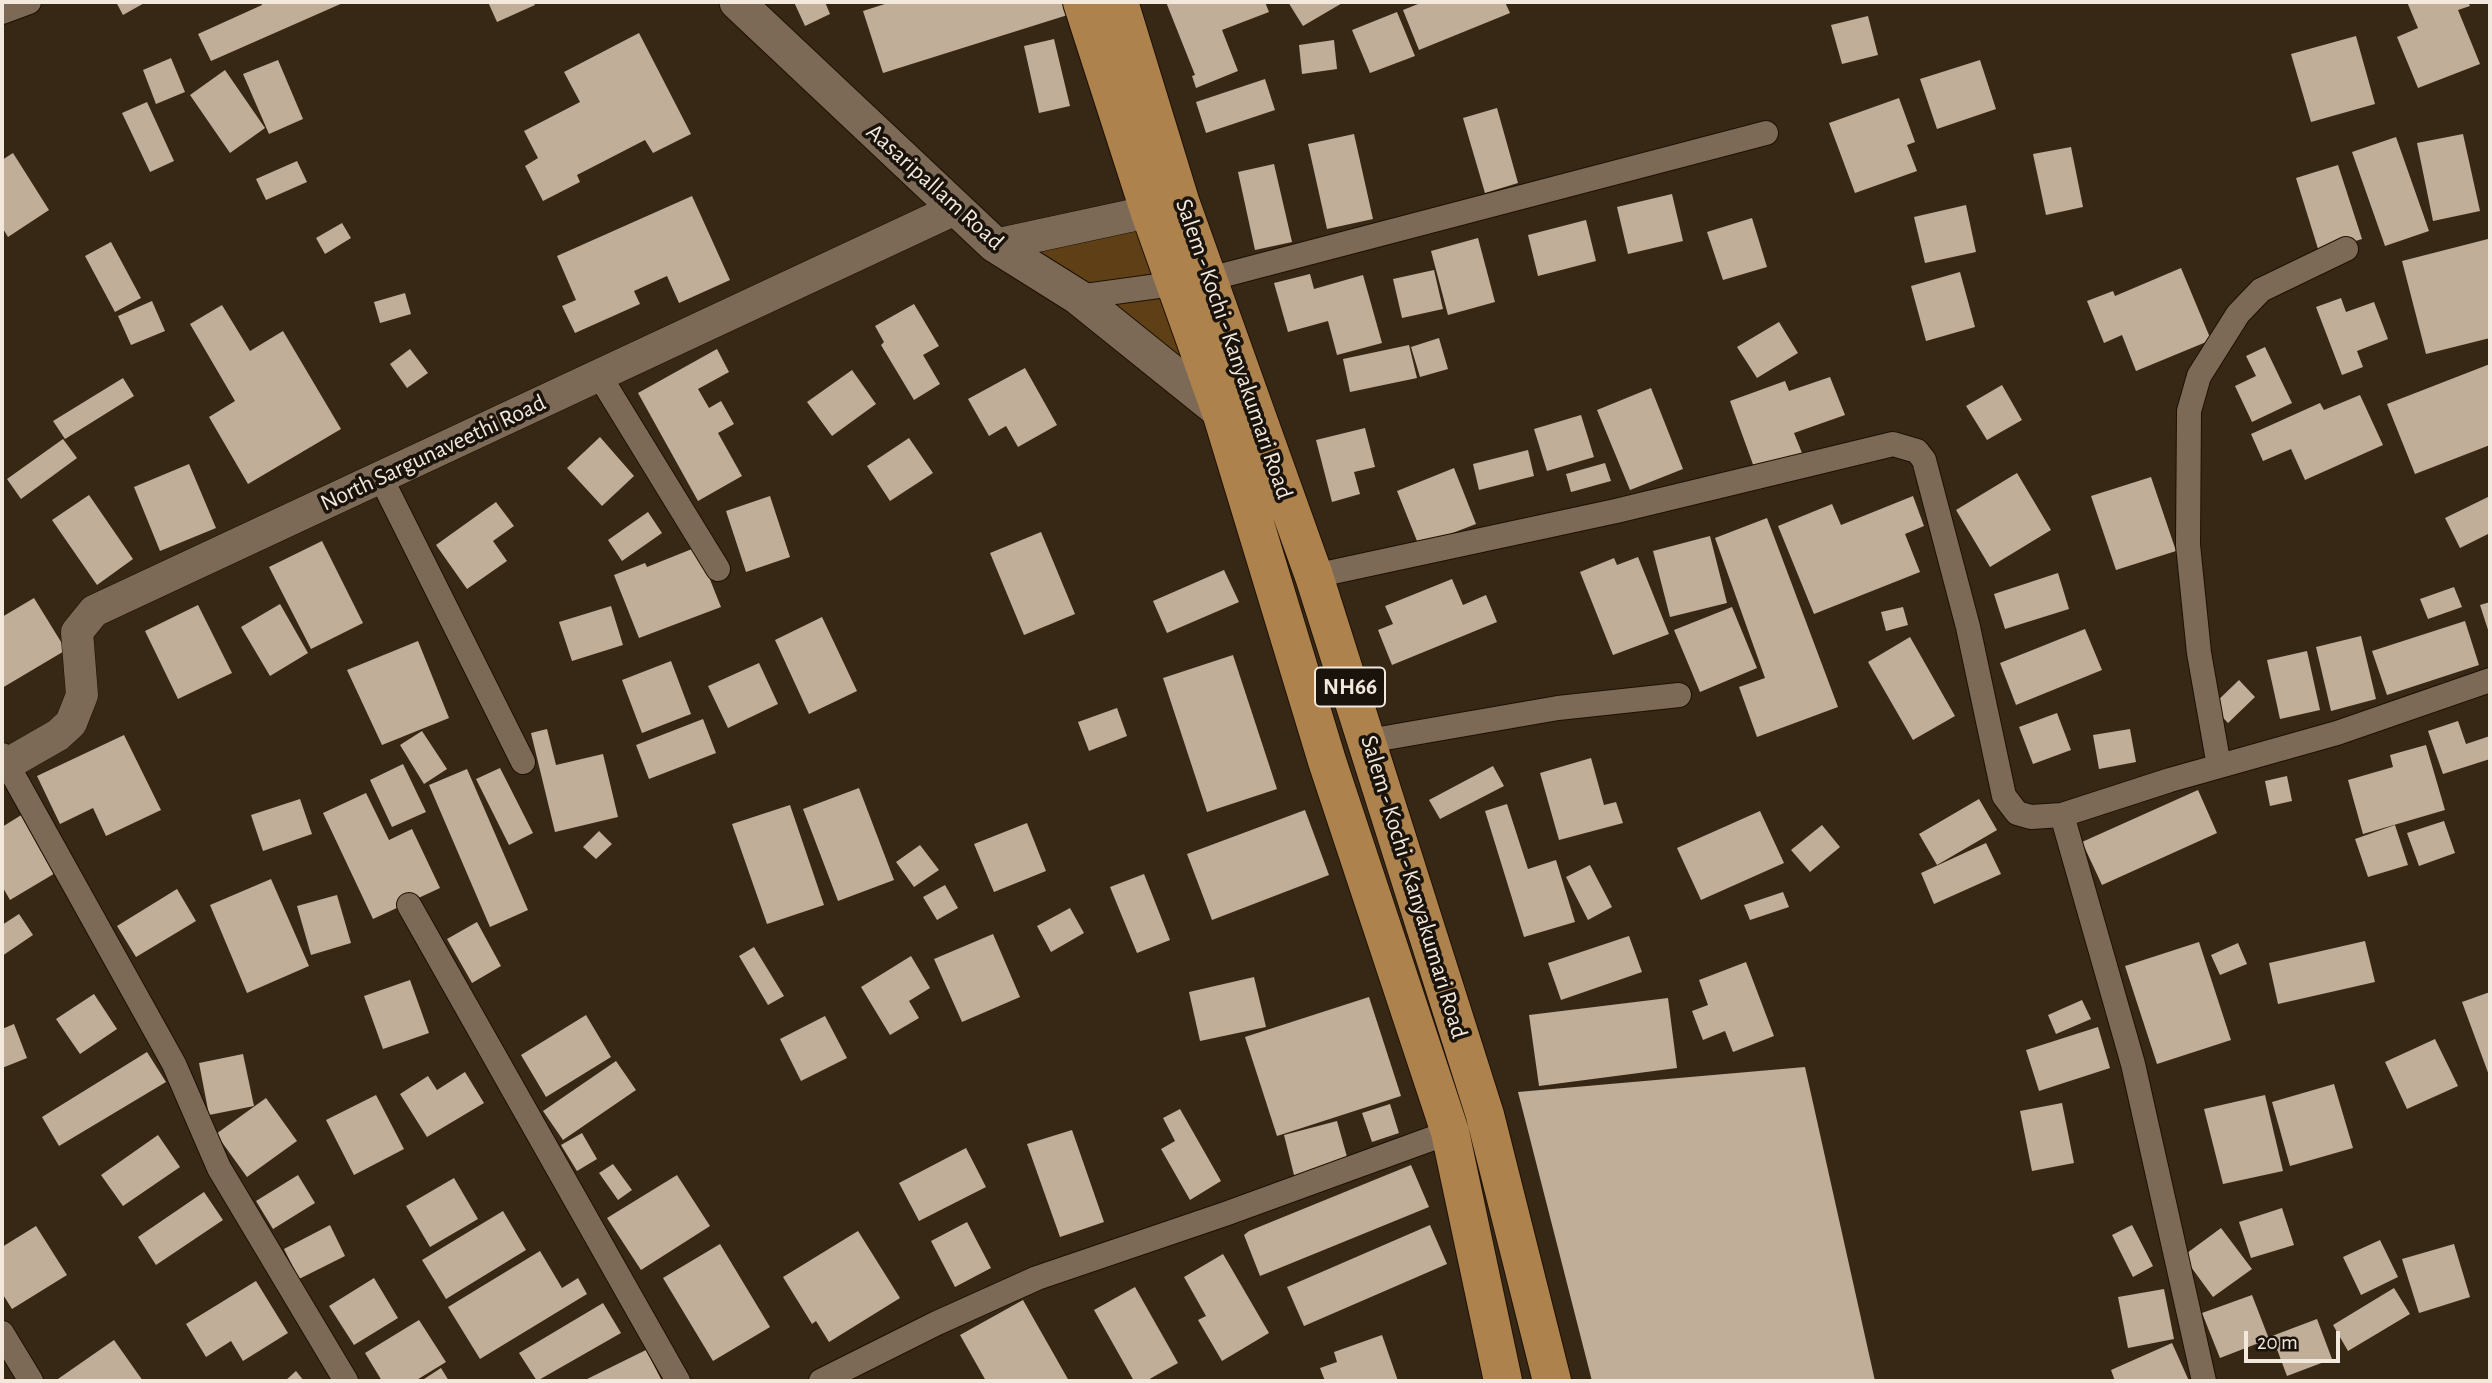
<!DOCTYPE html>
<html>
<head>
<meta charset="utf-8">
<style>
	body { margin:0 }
	#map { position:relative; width:2492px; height:1383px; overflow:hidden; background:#372816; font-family:"Alegreya Sans",sans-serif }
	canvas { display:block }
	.frame { position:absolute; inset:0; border:4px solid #f2e8dc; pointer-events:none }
	.scale { position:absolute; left:2244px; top:1331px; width:96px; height:32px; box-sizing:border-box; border:4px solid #f2e8dc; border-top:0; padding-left:9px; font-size:21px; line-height:24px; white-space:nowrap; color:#f2e8dc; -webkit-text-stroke:5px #19130b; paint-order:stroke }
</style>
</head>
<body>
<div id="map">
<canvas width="2492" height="1383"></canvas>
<div class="frame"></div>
<div class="scale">20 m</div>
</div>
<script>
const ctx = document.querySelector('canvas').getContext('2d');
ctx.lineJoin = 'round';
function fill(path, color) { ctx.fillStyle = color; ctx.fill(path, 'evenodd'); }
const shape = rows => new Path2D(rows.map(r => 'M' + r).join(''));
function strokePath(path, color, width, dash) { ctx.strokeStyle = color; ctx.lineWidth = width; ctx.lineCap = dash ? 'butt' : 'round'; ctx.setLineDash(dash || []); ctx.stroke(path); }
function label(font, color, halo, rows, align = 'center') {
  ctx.font = font + ' "Alegreya Sans",sans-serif'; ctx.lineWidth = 7; ctx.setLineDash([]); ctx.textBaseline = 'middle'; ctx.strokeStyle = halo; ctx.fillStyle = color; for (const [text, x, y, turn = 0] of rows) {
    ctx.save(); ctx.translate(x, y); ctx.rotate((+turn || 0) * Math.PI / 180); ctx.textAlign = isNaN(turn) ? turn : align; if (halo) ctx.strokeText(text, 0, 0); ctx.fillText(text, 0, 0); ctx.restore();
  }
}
fill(shape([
	[1146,226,1208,395,1022,248]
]), '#5f4016');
fill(shape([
	[116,2,146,2,123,15],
	[261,2,345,2,211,61,198,34,262,5],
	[488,2,533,2,535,5,497,22],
	[794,2,825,2,830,14,805,26],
	[891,2,1070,2,1074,13,883,73,863,11],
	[1166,2,1265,2,1269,12,1222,30,1238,71,1196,88,1192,76,1195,75],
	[1288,2,1344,2,1303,26],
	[1423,2,1505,2,1510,13,1419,50,1403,10],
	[2407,2,2468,2,2470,6,2458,10,2480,64,2418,88,2397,37,2418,28],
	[1397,12,1415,56,1370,73,1352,30],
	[1868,16,1878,55,1842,64,1831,25],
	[639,33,691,134,653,153,645,140,577,175,580,182,543,201,525,166,538,158,524,131,580,102,564,72],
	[2356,36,2375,104,2311,122,2291,54],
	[1054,39,1070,106,1039,113,1024,46],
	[1334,40,1337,69,1302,74,1299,45],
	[171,58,185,92,156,104,143,70],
	[278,60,303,119,269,134,243,74],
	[1980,60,1996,109,1937,129,1920,79],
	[225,70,265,128,230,153,190,95],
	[1265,79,1275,110,1206,133,1196,102],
	[1899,98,1915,142,1907,145,1917,171,1855,193,1829,123],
	[147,102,174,161,150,172,122,113],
	[1497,108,1518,183,1485,193,1463,118],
	[1354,134,1373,219,1327,229,1308,144],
	[2463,134,2480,211,2433,221,2417,143],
	[2396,137,2429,231,2385,246,2352,152],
	[2071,147,2083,207,2046,215,2033,154],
	[13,153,49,210,8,237,2,227,2,160],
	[297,161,307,182,266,200,256,179],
	[1274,164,1292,242,1255,250,1238,172],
	[2338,165,2362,239,2319,252,2296,178],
	[1672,194,1683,241,1628,254,1617,207],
	[692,196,730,280,679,303,667,276,634,291,640,304,575,333,562,306,576,300,557,256],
	[1966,205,1976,252,1925,263,1914,217],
	[1752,218,1767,267,1723,280,1707,232],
	[1586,220,1596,261,1538,276,1528,235],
	[342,223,351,238,325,254,316,238],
	[1478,238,1495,302,1448,315,1431,251],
	[2488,239,2490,338,2426,354,2402,261],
	[111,242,141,298,115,312,85,256],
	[2181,268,2211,340,2136,371,2122,335,2104,343,2087,301,2113,291,2115,296],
	[1434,270,1443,309,1402,318,1393,279],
	[1960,272,1975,327,1926,341,1911,286],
	[1310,274,1314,289,1363,275,1382,343,1337,355,1328,321,1288,332,1274,283],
	[405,293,411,314,380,323,374,302],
	[2341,298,2346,312,2374,302,2388,339,2357,351,2363,367,2342,375,2316,307],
	[152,301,165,331,131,345,118,316],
	[914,304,939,346,923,355,940,384,914,400,881,345,884,342,875,326],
	[222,305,250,351,283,331,341,429,248,484,209,417,235,401,190,324],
	[1779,322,1798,353,1757,378,1737,347],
	[1439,338,1448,369,1420,377,1411,347],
	[1409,345,1417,378,1350,392,1343,359],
	[2265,347,2292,403,2252,422,2235,386,2256,376,2246,356],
	[410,349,428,373,407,388,390,364],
	[717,349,729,372,698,389,709,408,721,401,734,424,718,433,742,476,698,501,638,393],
	[2490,364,2490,445,2415,474,2387,404],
	[1025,368,1057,425,1018,447,1006,426,989,436,968,399],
	[852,370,876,404,832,436,807,402],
	[1830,377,1845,415,1794,433,1802,453,1755,470,1730,401,1785,381,1789,391],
	[123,378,134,396,65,439,53,421],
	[2002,385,2022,420,1987,440,1966,406],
	[1651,388,1683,469,1630,490,1597,410],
	[2360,395,2383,445,2305,480,2291,449,2263,461,2251,434,2320,403,2324,410],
	[1581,415,1594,457,1547,471,1534,429],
	[1365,428,1375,467,1354,472,1360,494,1332,502,1316,440],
	[600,437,634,476,602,506,567,468],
	[909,438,933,473,890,501,867,466],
	[63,439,77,458,21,499,7,479],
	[1528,450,1534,476,1479,490,1473,464],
	[1605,463,1611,481,1571,492,1566,474],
	[189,464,216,528,160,551,134,487],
	[1454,468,1476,524,1419,546,1397,491],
	[2017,473,2051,530,1990,567,1956,510],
	[2151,477,2176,551,2116,570,2091,496],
	[89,495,133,559,97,585,52,520],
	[770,496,790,557,746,572,726,511],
	[1913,496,1924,526,1905,534,1920,572,1814,614,1778,526,1832,504,1841,525],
	[2490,496,2490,533,2460,548,2445,518],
	[496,502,514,526,493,541,507,561,467,589,436,545],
	[648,512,662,533,622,561,608,540],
	[1767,518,1838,707,1757,737,1739,687,1765,678,1715,538],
	[1041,532,1075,614,1024,635,990,553],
	[1710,536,1727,603,1670,617,1653,551],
	[322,541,363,623,311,649,269,567],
	[697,547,721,607,639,638,614,575,645,563,647,567],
	[1638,557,1669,634,1613,655,1580,572,1614,558,1617,565],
	[1224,570,1239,602,1167,633,1153,601],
	[2058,573,2069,609,2005,629,1994,594],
	[1452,579,1463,605,1486,595,1497,622,1392,665,1378,630,1393,624,1385,606],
	[2454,587,2462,607,2428,619,2420,599],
	[34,598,66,650,2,688,2,617],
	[2490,602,2490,636,2480,605],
	[280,604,308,653,270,676,241,627],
	[198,605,232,673,178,699,145,631],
	[611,606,623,645,572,661,559,622],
	[1732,607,1757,668,1700,692,1674,630],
	[1903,607,1908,625,1886,631,1881,612],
	[822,617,857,691,809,714,775,640],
	[2465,621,2479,665,2387,695,2372,651],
	[2085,629,2102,670,2016,705,2000,663],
	[2361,636,2376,699,2331,711,2316,647],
	[1910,637,1955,716,1913,740,1868,662],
	[418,641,449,718,382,745,347,670],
	[2307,651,2320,710,2280,719,2267,660],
	[1233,655,1277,789,1207,812,1163,678],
	[671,661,691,714,642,733,622,680],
	[759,663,778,704,728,728,708,686],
	[2239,680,2255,697,2228,723,2212,706],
	[1117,708,1127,736,1089,751,1078,722],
	[2057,713,2071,750,2033,764,2019,727],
	[703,719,716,753,649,779,636,745],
	[2458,721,2466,744,2490,736,2490,759,2443,774,2428,731],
	[547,729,556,765,603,754,618,817,555,832,531,733],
	[2130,729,2136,762,2099,769,2093,735],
	[422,731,447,769,424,784,400,745],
	[124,735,161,810,106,836,93,808,60,824,37,776],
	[2426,745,2445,810,2363,834,2348,780,2393,767,2390,755],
	[1591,758,1604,805,1616,802,1623,823,1559,840,1540,773],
	[403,764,426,812,392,827,370,780],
	[1493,766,1504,786,1440,819,1429,800],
	[500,768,533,833,509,845,476,779],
	[467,769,528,910,490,927,429,785],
	[2287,776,2292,801,2270,806,2265,781],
	[859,788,894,880,838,901,803,809],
	[2198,790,2217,833,2102,885,2082,842],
	[366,793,389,840,412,829,440,888,373,919,323,813],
	[300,799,312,834,263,851,251,815],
	[1979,799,1997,830,1937,865,1919,834],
	[1507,804,1528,869,1556,860,1575,922,1524,937,1485,811],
	[790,805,824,905,767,924,732,824],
	[1305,810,1329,875,1212,920,1187,854],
	[1760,811,1784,863,1701,900,1677,848],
	[23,814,57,872,10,900,2,886,2,827],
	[2444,821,2455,853,2419,866,2407,833],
	[1027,823,1046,871,994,892,974,844],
	[1822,825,1840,847,1810,872,1791,850],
	[2395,825,2408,865,2368,877,2355,839],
	[599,831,612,844,596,859,583,847],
	[1986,843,2001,874,1934,904,1921,873],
	[920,845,939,870,914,887,896,862],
	[1590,865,1612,907,1588,920,1566,877],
	[1144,874,1170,940,1137,953,1110,887],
	[271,879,309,966,247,993,210,905],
	[945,885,958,908,937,920,923,897],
	[177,889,196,921,136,957,117,926],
	[1783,892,1789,907,1750,920,1744,905],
	[337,895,351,943,311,955,297,906],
	[1070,908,1084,933,1051,952,1037,926],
	[19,914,33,935,2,956,2,925],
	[477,922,501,966,472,983,447,939],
	[993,934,1020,997,962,1022,934,959],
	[1629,936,1642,972,1561,1000,1548,963],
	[2365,941,2375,982,2278,1004,2269,963],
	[2199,942,2231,1040,2157,1064,2125,966],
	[2238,943,2247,964,2220,975,2211,955],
	[754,947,784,996,768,1005,739,956],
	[911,956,930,988,909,1001,919,1018,890,1035,861,987],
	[1746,962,1774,1036,1733,1052,1725,1031,1703,1040,1692,1011,1708,1005,1699,980],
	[1254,977,1266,1027,1200,1041,1189,992],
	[410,980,429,1033,383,1049,364,996],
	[2490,992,2490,1078,2462,1002],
	[94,994,117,1029,80,1054,56,1019],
	[1369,997,1401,1096,1277,1136,1245,1037],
	[1668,998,1677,1068,1539,1086,1529,1015],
	[2082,1000,2091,1019,2056,1034,2048,1015],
	[586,1015,611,1057,546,1097,521,1055],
	[825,1016,847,1058,801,1081,780,1039],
	[14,1024,27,1058,2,1068,2,1029],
	[2098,1027,2110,1068,2039,1091,2026,1050],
	[2435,1039,2458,1086,2407,1109,2385,1062],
	[147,1052,166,1082,59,1146,42,1117],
	[243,1054,254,1106,209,1115,199,1063],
	[616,1061,636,1090,563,1140,543,1111],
	[1805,1067,1875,1381,1592,1381,1518,1092],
	[465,1072,484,1103,427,1137,400,1094,428,1076,437,1090],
	[2334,1084,2353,1148,2290,1166,2272,1102],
	[376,1095,404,1149,354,1175,326,1120],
	[2265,1095,2283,1171,2223,1184,2204,1109],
	[266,1098,297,1141,247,1177,216,1134],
	[2062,1103,2074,1163,2032,1171,2020,1111],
	[1390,1104,1399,1133,1372,1142,1362,1113],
	[1180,1109,1221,1181,1190,1200,1161,1149,1175,1141,1163,1118],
	[1337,1121,1349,1164,1295,1179,1284,1135],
	[1072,1130,1104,1222,1060,1237,1027,1144],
	[582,1133,597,1159,577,1171,561,1145],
	[158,1135,180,1167,123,1206,101,1175],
	[966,1148,986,1187,919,1221,899,1183],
	[613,1164,632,1190,618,1200,599,1173],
	[1411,1165,1429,1207,1260,1276,1244,1235,1249,1231],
	[298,1175,315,1203,273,1229,256,1201],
	[677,1175,710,1226,641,1270,607,1218],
	[454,1178,478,1219,430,1247,406,1206],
	[204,1192,223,1220,156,1265,138,1237],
	[2282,1208,2294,1245,2251,1258,2239,1222],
	[503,1211,526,1250,446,1299,422,1260],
	[967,1222,991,1268,955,1287,931,1241],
	[330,1225,345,1256,299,1279,284,1249],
	[1430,1225,1447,1264,1304,1326,1287,1287],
	[2132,1225,2153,1266,2133,1277,2112,1235],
	[36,1226,67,1275,12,1309,2,1293,2,1247],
	[2221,1228,2252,1269,2213,1297,2183,1256],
	[858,1231,900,1298,829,1342,816,1321,812,1324,783,1277],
	[2380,1240,2398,1277,2361,1295,2343,1257],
	[720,1244,770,1327,713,1361,663,1278],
	[2454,1244,2470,1297,2419,1313,2402,1259],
	[540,1251,562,1288,578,1278,587,1294,480,1359,448,1307],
	[1223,1254,1269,1333,1222,1361,1198,1320,1206,1316,1184,1277],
	[374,1278,398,1318,354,1345,329,1306],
	[256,1281,288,1333,243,1361,231,1341,206,1357,186,1324],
	[1135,1287,1178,1363,1146,1381,1134,1381,1094,1310],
	[2394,1288,2410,1314,2348,1351,2333,1325],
	[2164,1289,2174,1339,2128,1348,2118,1297],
	[2252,1295,2269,1339,2220,1358,2202,1313],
	[1023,1300,1069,1381,986,1381,960,1335],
	[603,1303,621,1333,537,1381,519,1353],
	[2317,1319,2332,1359,2287,1376,2272,1336],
	[419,1320,446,1362,415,1381,382,1381,365,1353],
	[1382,1335,1398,1381,1325,1381,1320,1368,1337,1362,1334,1352],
	[114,1340,143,1381,55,1381],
	[2172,1343,2189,1381,2115,1381,2111,1370],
	[646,1350,662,1381,583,1381],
	[441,1368,449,1381,421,1381],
	[296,1371,304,1381,285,1381]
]), '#c1ae99');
const minor = shape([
	[2,12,29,2],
	[1078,297,1209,279,1766,133],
	[599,375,718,569],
	[381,478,523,762],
	[1314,576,1616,511,1893,444,1917,451,1924,460,1968,627,2004,796,2017,813,2031,817,2062,815,2170,780,2337,733,2490,680],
	[1368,741,1558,708,1679,695],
	[2,755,174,1064,219,1168,346,1381],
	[2219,766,2199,653,2188,545,2189,411,2199,376,2238,314,2261,290,2346,249],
	[2062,815,2133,1064,2204,1381],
	[409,905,678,1381],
	[2,1333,31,1381],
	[821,1381,937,1323,1037,1278,1225,1214,1450,1132]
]);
const tertiary = shape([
	[995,245,1171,207],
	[2,767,58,735,71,723,82,695,77,632,94,611,955,209]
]);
const secondary = shape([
	[737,2,995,245,1078,297,1221,412,1232,409]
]);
const trunk = shape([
	[1082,2,1150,213,1221,412,1327,761,1450,1132,1503,1381],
	[1119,2,1181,204,1314,576,1485,1115,1552,1381]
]);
strokePath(minor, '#1e1102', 26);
strokePath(tertiary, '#1e1102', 33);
strokePath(secondary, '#1e1102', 37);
strokePath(trunk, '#1e1102', 40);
strokePath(minor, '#7c6a56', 24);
strokePath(tertiary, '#7c6a56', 32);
strokePath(secondary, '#7c6a56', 35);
strokePath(trunk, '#ad824d', 38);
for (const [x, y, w] of [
	[1350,687,70]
]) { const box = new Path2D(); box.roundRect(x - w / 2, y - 19.5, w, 39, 5); ctx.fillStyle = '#19130b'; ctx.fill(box); strokePath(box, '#f2e8dc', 2); }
label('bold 23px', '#f2e8dc', null, [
	["NH66",1350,687]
]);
label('24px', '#f2e8dc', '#19130b', [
	["Aasaripallam Road",935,187,42],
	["Salem - Kochi - Kanyakumari Road",1234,349,71],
	["North Sargunaveethi Road",433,453,-25],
	["Salem - Kochi - Kanyakumari Road",1414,887,73]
]);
</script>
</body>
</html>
